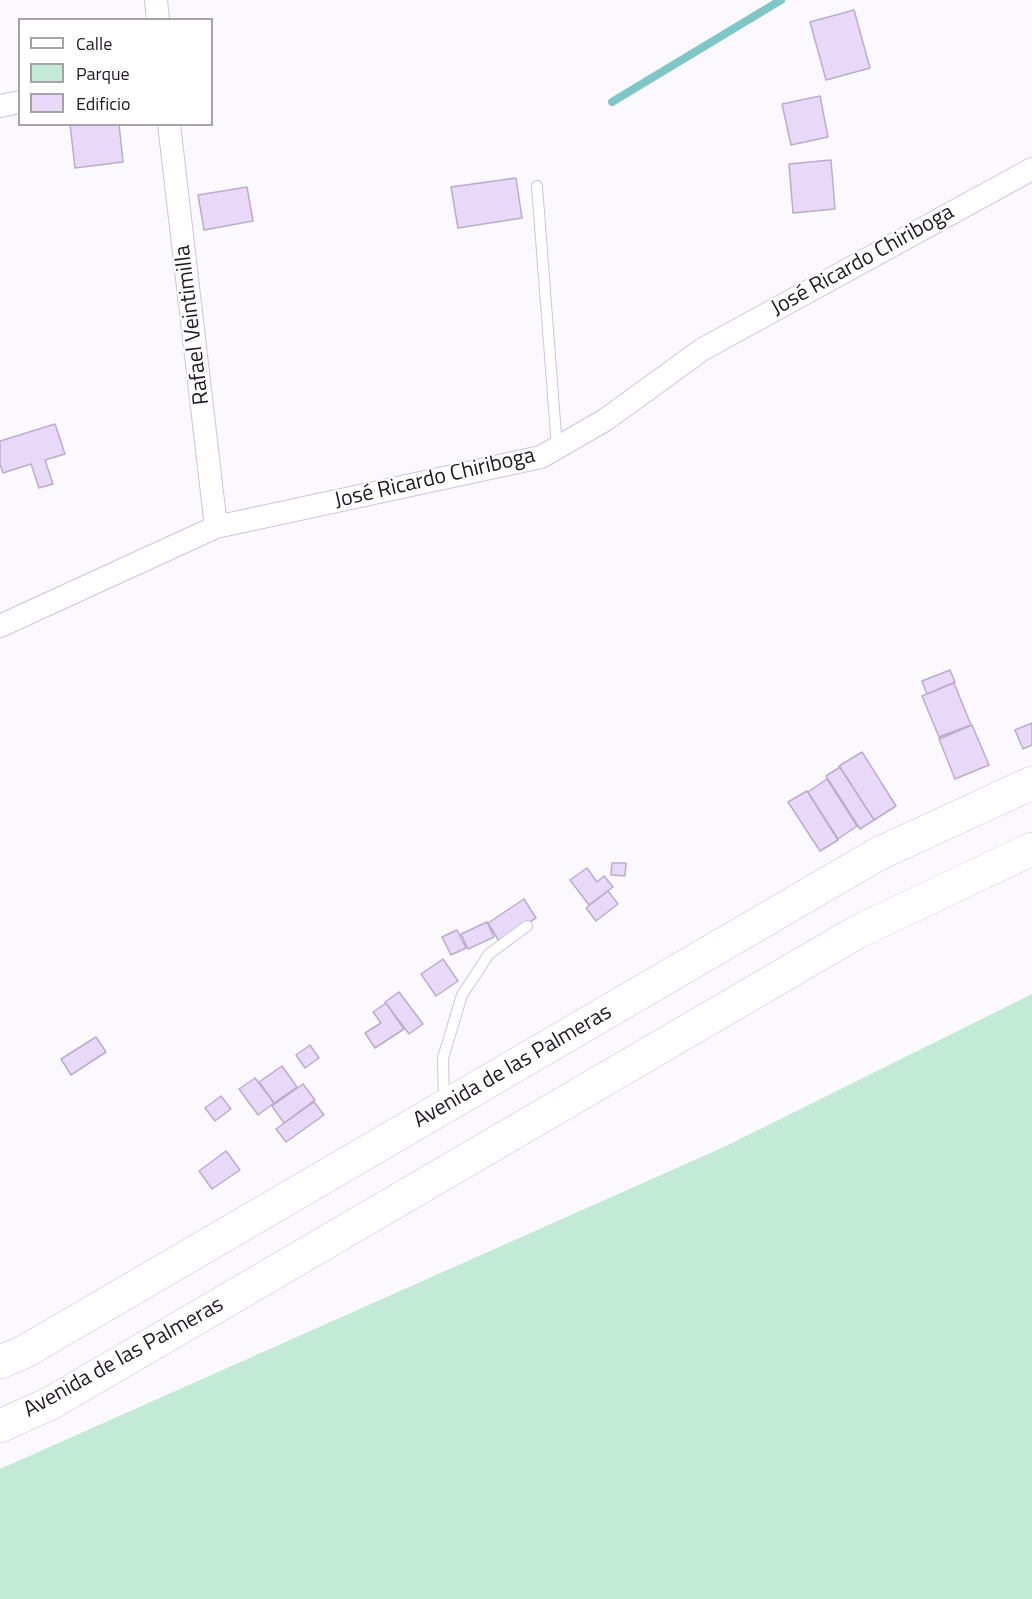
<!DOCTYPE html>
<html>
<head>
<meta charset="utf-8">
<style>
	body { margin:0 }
	#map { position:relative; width:1032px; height:1599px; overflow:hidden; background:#fbf9ff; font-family:"Titillium Web",sans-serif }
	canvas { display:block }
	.legend { position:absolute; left:18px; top:18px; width:195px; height:108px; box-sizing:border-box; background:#fff; border:2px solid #a5a3a8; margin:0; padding:8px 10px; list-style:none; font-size:18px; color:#1f1a25 }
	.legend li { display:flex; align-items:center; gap:12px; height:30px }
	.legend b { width:30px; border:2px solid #a5a3a8 }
</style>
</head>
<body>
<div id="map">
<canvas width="1032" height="1599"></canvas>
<ul class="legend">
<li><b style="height:8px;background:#fff"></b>Calle</li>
<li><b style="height:16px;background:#c3ead7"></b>Parque</li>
<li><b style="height:16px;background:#e8d9f8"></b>Edificio</li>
</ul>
</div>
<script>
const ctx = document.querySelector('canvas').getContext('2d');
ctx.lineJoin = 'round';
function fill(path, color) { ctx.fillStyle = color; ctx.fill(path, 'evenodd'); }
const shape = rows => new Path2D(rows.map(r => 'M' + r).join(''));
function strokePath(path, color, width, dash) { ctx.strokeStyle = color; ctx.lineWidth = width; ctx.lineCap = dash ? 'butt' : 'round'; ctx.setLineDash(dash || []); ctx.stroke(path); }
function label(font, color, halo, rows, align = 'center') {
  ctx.font = font + ' "Titillium Web",sans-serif'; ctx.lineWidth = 4.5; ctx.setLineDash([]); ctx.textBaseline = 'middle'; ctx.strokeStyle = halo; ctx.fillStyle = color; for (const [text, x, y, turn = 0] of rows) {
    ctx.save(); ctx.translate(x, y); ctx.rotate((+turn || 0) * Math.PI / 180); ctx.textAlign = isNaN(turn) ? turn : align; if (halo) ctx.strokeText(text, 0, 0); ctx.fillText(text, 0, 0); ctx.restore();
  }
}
fill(shape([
	[1032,994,1032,1599,0,1599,0,1469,726,1146]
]), '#c3ead7');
strokePath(shape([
	[612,102,781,0]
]), '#7fc6c6', 8);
const building = shape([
	[854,10,870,68,826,80,810,22,854,10],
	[820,96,828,137,791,145,782,104,820,96],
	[70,124,119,124,123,162,75,168,70,124],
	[831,160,835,209,793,213,789,164,831,160],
	[516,178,522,218,458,228,451,187,516,178],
	[247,187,253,221,204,230,198,195,247,187],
	[55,424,65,454,45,460,53,484,39,488,31,464,3,473,0,464,0,441,55,424],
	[950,670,955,682,927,694,922,681,950,670],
	[954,683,971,725,939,737,922,696,954,683],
	[1032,723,1032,745,1023,749,1015,730,1032,723],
	[972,725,989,765,955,779,939,739,972,725],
	[862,752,896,806,874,820,839,766,862,752],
	[840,767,874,820,860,829,826,776,840,767],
	[827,779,857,826,838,839,808,792,827,779],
	[807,791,838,840,820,851,788,802,807,791],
	[612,863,626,863,625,876,611,875,612,863],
	[587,868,597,882,604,876,613,887,589,905,570,880,587,868],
	[608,891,618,904,596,921,586,908,608,891],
	[524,899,536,918,499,941,488,923,524,899],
	[487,922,494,937,468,949,461,934,487,922],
	[457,930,466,948,451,955,442,937,457,930],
	[443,959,458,981,436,996,421,974,443,959],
	[399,992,423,1024,409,1034,385,1002,399,992],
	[386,1003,404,1029,375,1048,365,1033,381,1023,373,1012,386,1003],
	[96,1037,106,1052,71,1075,61,1059,96,1037],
	[310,1045,319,1058,305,1068,296,1055,310,1045],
	[282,1066,297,1087,274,1103,259,1082,282,1066],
	[255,1078,274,1103,258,1115,239,1089,255,1078],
	[303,1084,315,1100,284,1123,272,1106,303,1084],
	[221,1096,231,1109,215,1121,205,1108,221,1096],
	[314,1102,324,1115,286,1142,276,1129,314,1102],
	[226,1151,240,1170,212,1189,199,1171,226,1151]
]);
fill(building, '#e8d9f8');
strokePath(building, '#baacca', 1.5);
const service = shape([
	[537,186,557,448],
	[444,1100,443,1058,462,995,489,954,527,926]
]);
const minor = shape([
	[156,0,158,20],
	[0,106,20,102],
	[169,124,216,527],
	[0,626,216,527,541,457,605,420,703,349,1032,169]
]);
const primary = shape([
	[0,1362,24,1352,878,854,1032,783],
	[0,1426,51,1403,857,932,1032,849]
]);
strokePath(service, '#d0c2e0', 12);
strokePath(minor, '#d0c2e0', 24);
strokePath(primary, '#d0c2e0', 34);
strokePath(service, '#fff', 10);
strokePath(minor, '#fff', 22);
strokePath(primary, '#fff', 33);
label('22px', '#1f1a25', '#fff', [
	["José Ricardo Chiriboga",863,261,-29],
	["Rafael Veintimilla",193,325,-97],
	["José Ricardo Chiriboga",435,479,-13],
	["Avenida de las Palmeras",513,1067,-30],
	["Avenida de las Palmeras",124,1358,-29]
]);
</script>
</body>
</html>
